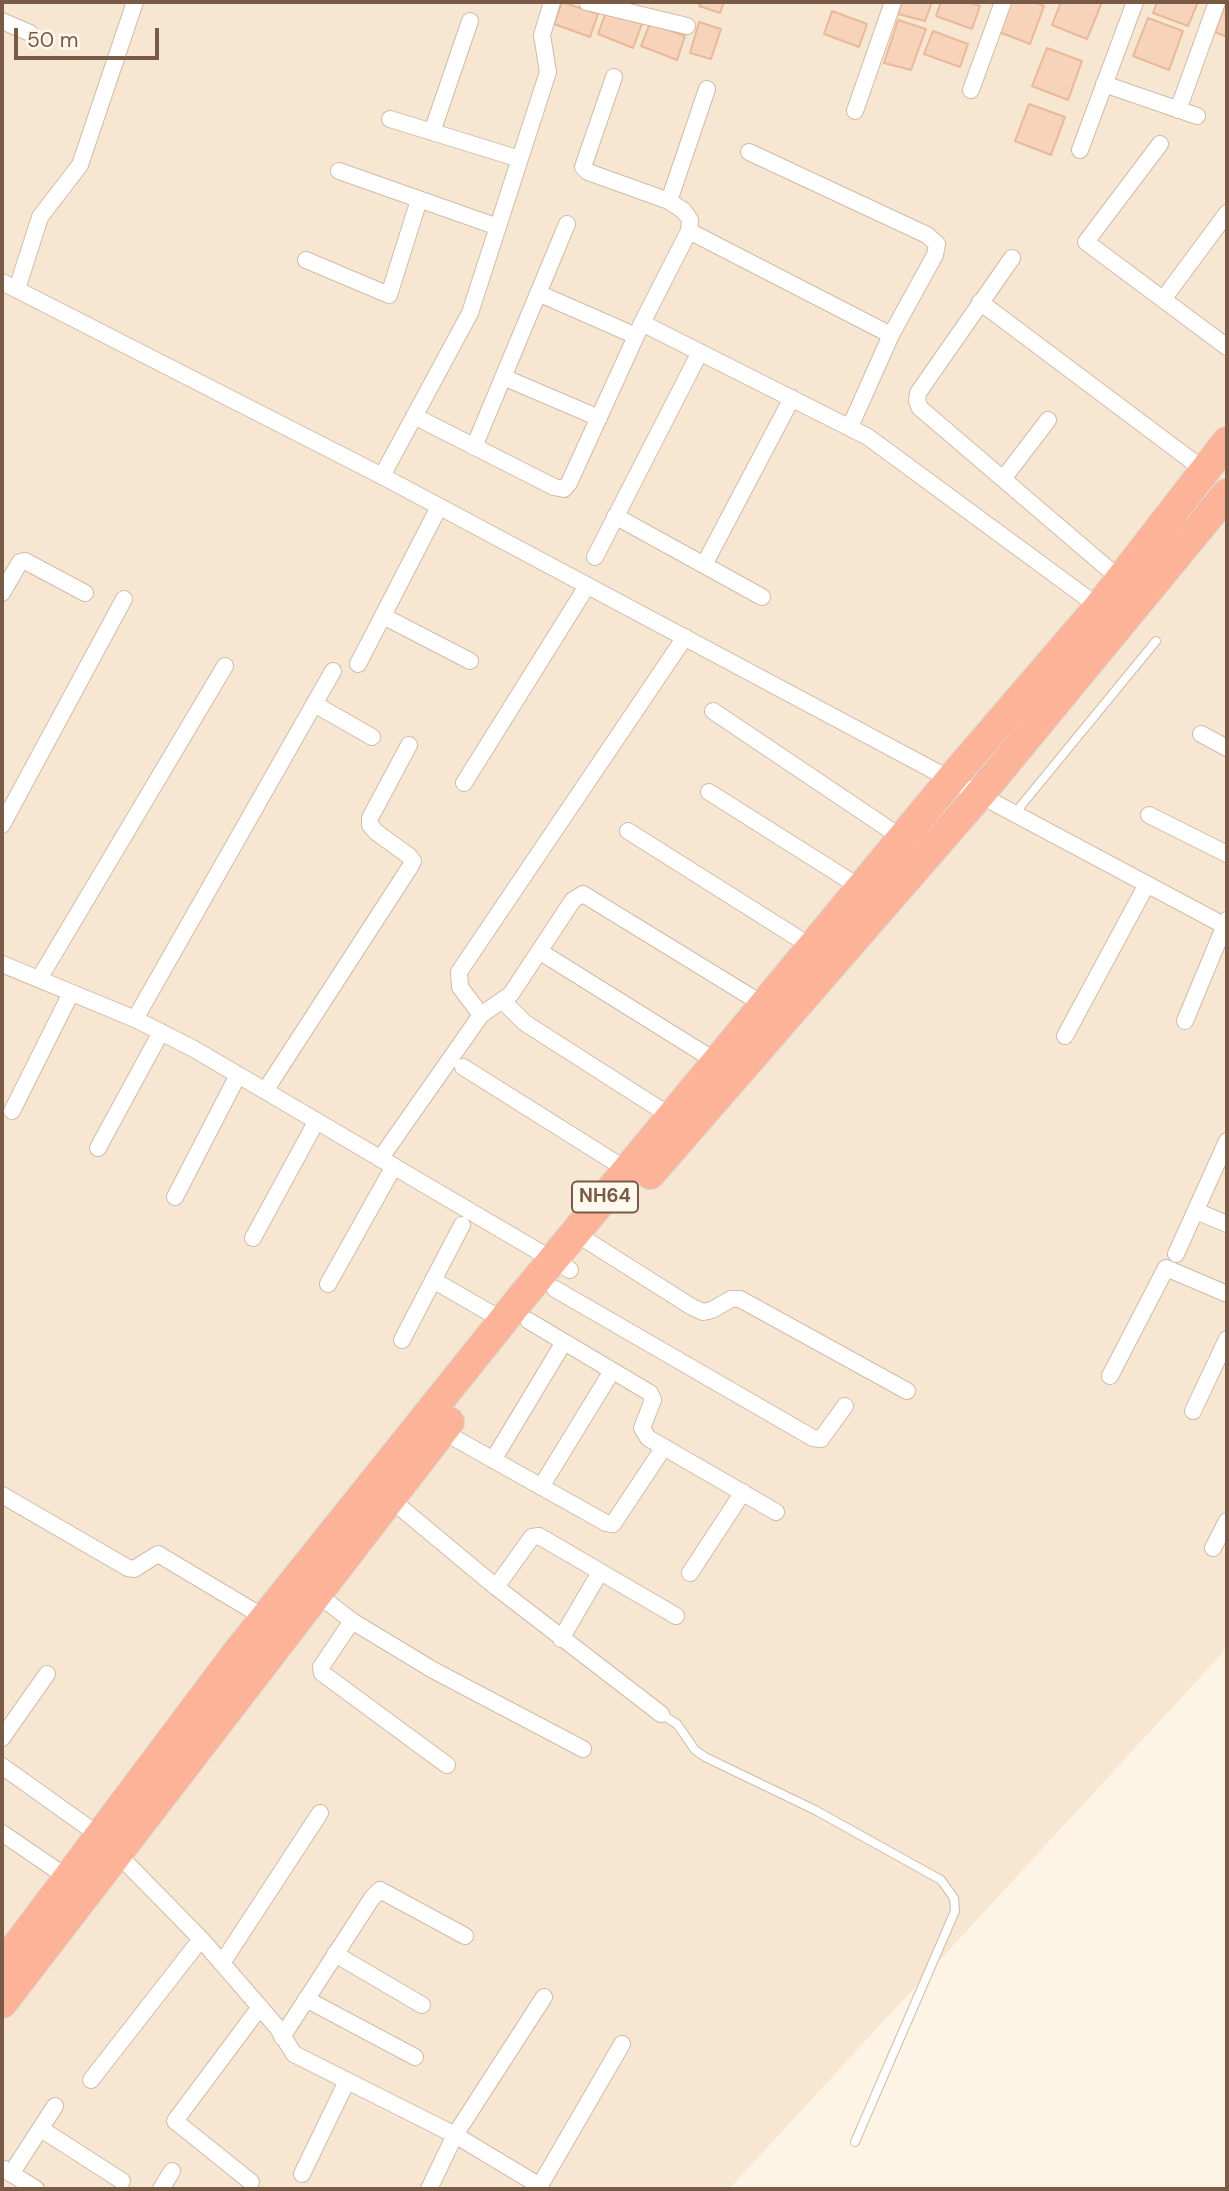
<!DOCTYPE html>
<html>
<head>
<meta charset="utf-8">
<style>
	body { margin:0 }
	#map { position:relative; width:1229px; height:2191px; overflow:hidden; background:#fef4e5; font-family:"DM Sans",sans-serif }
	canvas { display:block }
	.frame { position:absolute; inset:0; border:4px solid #795a47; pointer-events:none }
	.scale { position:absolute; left:14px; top:28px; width:145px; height:32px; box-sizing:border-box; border:4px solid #795a47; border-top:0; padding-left:9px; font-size:21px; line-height:24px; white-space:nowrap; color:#795a47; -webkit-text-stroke:5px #fff8ec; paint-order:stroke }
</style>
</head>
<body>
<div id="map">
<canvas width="1229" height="2191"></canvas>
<div class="frame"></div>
<div class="scale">50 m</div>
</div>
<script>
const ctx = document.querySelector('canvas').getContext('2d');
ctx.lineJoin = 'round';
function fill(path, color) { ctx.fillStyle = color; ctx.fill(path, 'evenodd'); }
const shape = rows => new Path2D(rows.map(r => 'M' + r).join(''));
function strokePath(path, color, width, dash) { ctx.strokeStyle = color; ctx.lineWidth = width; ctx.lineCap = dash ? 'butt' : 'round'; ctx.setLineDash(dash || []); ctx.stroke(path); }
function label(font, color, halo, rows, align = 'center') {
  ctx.font = font + ' "DM Sans",sans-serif'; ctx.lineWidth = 7; ctx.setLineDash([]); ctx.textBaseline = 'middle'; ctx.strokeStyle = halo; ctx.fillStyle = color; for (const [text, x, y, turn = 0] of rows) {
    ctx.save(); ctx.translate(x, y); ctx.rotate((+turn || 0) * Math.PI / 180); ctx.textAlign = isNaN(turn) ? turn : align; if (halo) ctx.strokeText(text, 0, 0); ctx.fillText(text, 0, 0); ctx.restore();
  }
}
fill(shape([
	[2,2,1227,2,1227,1648,729,2189,2,2189]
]), '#f6e6d2');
const building = shape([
	[562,2,598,14,590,37,554,24,562,2],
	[701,2,724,2,720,13,699,6,701,2],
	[902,2,932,2,925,21,898,14,902,2],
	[941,2,968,2,980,6,972,29,936,16,941,2],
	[1005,2,1034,2,1044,6,1030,44,994,30,1005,2],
	[1061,2,1102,2,1087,39,1052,25,1061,2],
	[1157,2,1198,2,1188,26,1153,13,1157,2],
	[1226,2,1227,2,1227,37,1215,32,1226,2],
	[832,11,867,24,859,47,824,34,832,11],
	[606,12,642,24,633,48,598,34,606,12],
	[1148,18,1183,31,1169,70,1133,56,1148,18],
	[898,20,926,29,911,70,884,63,898,20],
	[699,22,721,29,711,59,690,53,699,22],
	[650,23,685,36,677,60,641,46,650,23],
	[933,31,968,44,960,67,924,54,933,31],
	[1047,48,1082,61,1068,100,1032,86,1047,48],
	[1029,104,1065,117,1051,155,1015,141,1029,104]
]);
fill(building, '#f6d3ba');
strokePath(building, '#e9b999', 2);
const lane = shape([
	[1015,813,1156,641],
	[661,1714,677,1724,695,1750,705,1757,815,1810,941,1880,954,1898,955,1911,855,2142]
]);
const street = shape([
	[587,2,687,26],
	[2,21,30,33],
	[1104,84,1197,116],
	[971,90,1003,2],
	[1178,110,1217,2],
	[855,111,893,2],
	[390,119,520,159],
	[432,132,470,21],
	[1160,144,1086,242,1227,347],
	[1080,150,1135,2],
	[749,152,927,235,937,244,935,255,891,335,850,427],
	[339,171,498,227],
	[669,201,707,89],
	[689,231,891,335],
	[1012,258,918,393,917,401,920,408,1120,579],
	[306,260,389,295,419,200],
	[2,282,382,476,1227,927],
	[17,289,40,217,80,165,135,2],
	[538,293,636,336],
	[1164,298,1227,213],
	[980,302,1204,470],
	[642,323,868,437,1099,607],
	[503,377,599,418],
	[414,416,554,487,564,489,569,483,642,323,689,231,690,220,684,211,669,201,588,172,583,167,614,77],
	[474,447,567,224],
	[382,476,470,313,548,72,542,35,552,2],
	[1003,479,1048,420],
	[615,516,762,597],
	[595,557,700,352],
	[704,565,792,398],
	[2,593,20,562,25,561,85,593],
	[383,616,470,661],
	[358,664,439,507],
	[316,705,372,737],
	[713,711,902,838],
	[1201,734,1227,748],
	[464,783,587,586],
	[709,792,861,888],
	[1149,815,1227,854],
	[2,825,124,599],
	[628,831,812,947],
	[539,951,717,1062],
	[2,964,135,1019,194,1049,570,1270],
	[39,979,225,666],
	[503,1001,525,1023,672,1117],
	[481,1015,511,994,573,900,583,894,764,1005],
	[135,1019,333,671],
	[1185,1021,1227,920],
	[1065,1036,1147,884],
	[463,1067,627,1170],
	[265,1091,410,867,413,861,409,856,376,832,370,825,370,818,409,745],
	[12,1111,71,993],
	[98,1148,161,1032],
	[380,1159,481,1015,460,987,459,972,685,637],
	[175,1197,238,1075],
	[1196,1211,1227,1224],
	[575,1233,692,1307,703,1312,712,1310,731,1299,740,1299,907,1391],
	[253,1238,316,1122],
	[1176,1254,1227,1141],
	[433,1280,504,1321],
	[328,1284,394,1166],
	[555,1289,813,1438,821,1439,845,1406],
	[529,1321,650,1393,653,1400,642,1428,648,1438,776,1512],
	[402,1340,462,1225],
	[1110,1376,1166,1268,1227,1294],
	[1193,1411,1227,1339],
	[442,1431,606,1523,613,1524,664,1447],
	[493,1460,564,1342],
	[541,1487,612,1371],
	[2,1495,128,1568,134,1569,158,1554,265,1618],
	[389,1498,496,1587,661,1714],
	[1213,1548,1227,1521],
	[690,1573,743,1492],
	[496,1587,532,1537,539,1536,676,1616],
	[316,1593,352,1621,433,1670,583,1749],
	[352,1621,321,1667,322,1673,447,1765],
	[561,1639,600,1572],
	[2,1738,47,1674],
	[2,1766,100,1836,201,1939,277,2027,294,2054,455,2135,540,2186],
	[2,1833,68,1878],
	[335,1954,422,2005],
	[222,1963,320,1813],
	[306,1999,415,2057],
	[282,2037,372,1898,380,1890,465,1936],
	[91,2080,201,1939],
	[41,2129,122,2181],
	[4,2169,36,2189],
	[11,2174,55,2106],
	[302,2174,347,2081],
	[251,2182,175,2121,260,2007],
	[161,2189,172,2171],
	[429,2189,455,2135,544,1997],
	[538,2189,622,2044]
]);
const highway = shape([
	[650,1174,980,794,1227,494],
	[2,1966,237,1653,522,1297,952,778,1099,607,1227,442],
	[2,2003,449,1422]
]);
strokePath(lane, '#d0bca9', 10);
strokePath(street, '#d0bca9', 18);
strokePath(highway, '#dcd4cf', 32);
strokePath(lane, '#fff', 8);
strokePath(street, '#fff', 16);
strokePath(highway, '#fdb397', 30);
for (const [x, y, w] of [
	[605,1197,66]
]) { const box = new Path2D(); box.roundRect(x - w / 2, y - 15.5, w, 31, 5); ctx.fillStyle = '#fff8ec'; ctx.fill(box); strokePath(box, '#795a47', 2); }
label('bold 19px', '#795a47', null, [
	["NH64",605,1197]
]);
</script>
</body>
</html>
